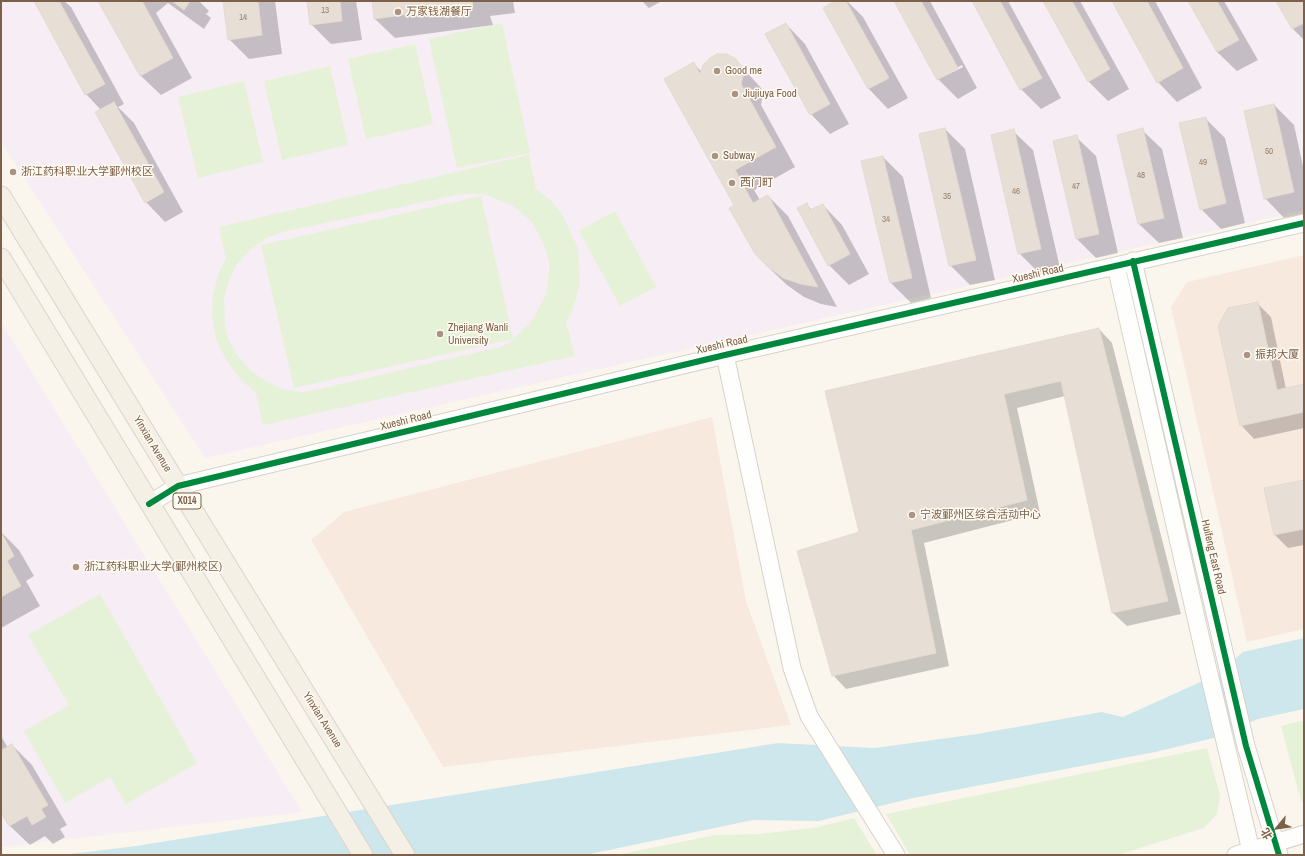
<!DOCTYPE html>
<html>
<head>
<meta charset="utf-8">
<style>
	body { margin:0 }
	#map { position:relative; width:1305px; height:856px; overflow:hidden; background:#faf6ee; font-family:"Archivo Narrow","Noto Sans SC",sans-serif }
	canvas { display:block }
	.frame { position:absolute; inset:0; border:2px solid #7d6049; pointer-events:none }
	.north { position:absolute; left:1257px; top:808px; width:40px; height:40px; -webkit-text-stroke:3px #fffbf2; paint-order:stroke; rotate:241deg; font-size:11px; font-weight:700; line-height:16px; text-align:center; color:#7d6049 }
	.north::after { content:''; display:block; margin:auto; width:14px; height:18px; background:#7d6049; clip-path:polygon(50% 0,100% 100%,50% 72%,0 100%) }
</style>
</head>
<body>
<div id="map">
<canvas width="1305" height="856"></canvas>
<div class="frame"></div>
<div class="north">北</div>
</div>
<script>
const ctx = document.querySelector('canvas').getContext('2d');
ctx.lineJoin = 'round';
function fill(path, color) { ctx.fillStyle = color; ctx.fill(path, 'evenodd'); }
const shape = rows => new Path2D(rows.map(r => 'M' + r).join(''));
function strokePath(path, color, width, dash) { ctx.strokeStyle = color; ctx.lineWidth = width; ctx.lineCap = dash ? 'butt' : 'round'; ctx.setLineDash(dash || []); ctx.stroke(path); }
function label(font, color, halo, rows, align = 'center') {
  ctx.font = font + ' "Archivo Narrow","Noto Sans SC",sans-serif'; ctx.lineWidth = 3; ctx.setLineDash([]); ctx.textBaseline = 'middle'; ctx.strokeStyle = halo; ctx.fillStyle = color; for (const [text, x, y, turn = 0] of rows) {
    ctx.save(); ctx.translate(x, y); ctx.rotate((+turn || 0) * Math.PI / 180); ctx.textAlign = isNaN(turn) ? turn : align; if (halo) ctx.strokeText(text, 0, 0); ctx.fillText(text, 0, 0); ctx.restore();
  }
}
fill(shape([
	[1304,255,1304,629,1247,642,1171,307,1187,282],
	[712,417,746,601,791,725,443,767,311,540,344,512]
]), '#f8e9df');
fill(shape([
	[1,1,1304,1,1304,210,205,458,1,142],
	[1,322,302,812,1,847]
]), '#f7edf5');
fill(shape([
	[502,23,530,153,457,168,429,39],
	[415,44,433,124,366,139,348,59],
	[330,66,348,145,282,160,264,81],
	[244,81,263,162,198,178,178,97],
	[529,155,536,189,550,200,562,214,578,248,580,283,572,312,566,322,575,356,263,425,256,393,241,380,227,361,217,342,212,317,213,295,219,272,226,259,219,227],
	[462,194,484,194,512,205,532,222,545,247,549,261,549,271,546,295,532,321,509,343,500,347,311,391,301,392,282,389,264,380,249,369,237,355,228,339,225,326,224,298,229,280,237,264,250,250,265,239,282,232],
	[481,196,513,339,294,388,261,245],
	[615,211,656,287,620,306,579,231],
	[100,594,197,763,126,804,110,777,65,803,24,731,69,705,28,635],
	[1304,720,1304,803,1301,801,1281,726],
	[1207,748,1220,795,1217,814,1204,828,1118,855,910,855,886,814],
	[854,818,877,855,617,855,715,835,758,834,814,828]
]), '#e5f2d8');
fill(shape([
	[1304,638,1304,709,1258,719,1218,737,1155,752,913,798,819,821,753,820,585,855,62,855,136,846,778,743,875,748,977,734,1102,712,1123,717,1218,674,1243,652]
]), '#cee7ec');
fill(shape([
	[35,1,64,1,71,7,124,104,118,107,134,123,183,212,165,222,146,202,101,110,86,94],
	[99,1,199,1,209,11,206,14,211,18,204,29,168,3,156,13,192,78,161,95,141,76],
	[224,1,275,1,282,54,249,59,229,39],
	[308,1,356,1,362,40,331,44,311,24],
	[373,1,513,1,515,13,490,16,493,25,395,38,375,19],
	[642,1,662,1,649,8],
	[837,1,847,1,863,17,908,98,888,109,869,89,824,8],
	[896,1,930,1,977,88,958,99,938,79],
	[962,65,963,67,943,77,943,75],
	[973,1,1008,1,1061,98,1041,109,1021,89],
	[1044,1,1080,1,1129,89,1108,101,1088,81],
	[1113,1,1155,1,1202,88,1177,102,1158,82],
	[1189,1,1224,1,1258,60,1237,71,1217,52],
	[1278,1,1304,1,1304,40,1293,29],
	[786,24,805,44,849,124,830,134,811,114],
	[735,59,761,88,763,93,761,105,795,167,754,190,760,200,768,196,788,216,837,307,821,304,804,297,787,285,766,265,736,205,694,64,702,72],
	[1274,105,1294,125,1304,171,1304,214,1284,218,1265,198],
	[1205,118,1225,138,1245,223,1221,229,1201,209],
	[945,129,965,149,995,280,970,285,950,265],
	[1142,130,1162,149,1183,238,1159,243,1139,224],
	[1013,131,1033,150,1060,268,1039,273,1019,253],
	[1076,137,1096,156,1118,253,1096,258,1076,238],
	[883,157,903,177,931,298,911,303,891,283,862,162],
	[806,204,812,210,823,205,842,225,869,274,849,285,829,265],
	[1257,303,1271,317,1286,389,1304,385,1304,428,1254,439,1241,425],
	[1099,329,1112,343,1181,614,1127,626,1113,613,1065,396,1017,408,1040,513,924,543,949,666,846,689,833,675,860,533,826,391],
	[1304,481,1304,545,1288,548,1275,535],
	[1,532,19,550,34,576,26,581,40,606,1,628],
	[1,736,8,748,12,745,32,765,67,825,60,829,65,837,53,844,45,836,30,845,10,826,1,810]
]), '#0003');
const building = shape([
	[34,1,59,1,105,84,85,95,34,1],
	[98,1,142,1,173,58,140,76,98,1],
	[172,1,190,1,184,10,172,1],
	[223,1,258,1,262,35,228,40,223,1],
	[307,1,340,1,342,21,310,25,307,1],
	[372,1,472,1,473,5,374,19,372,1],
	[835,1,846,1,889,78,868,89,823,8,835,1],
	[894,1,921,1,958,68,937,80,894,1],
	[972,1,1000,1,1042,78,1020,90,972,1],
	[1043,1,1072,1,1110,69,1088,82,1043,1],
	[1112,1,1147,1,1183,68,1157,83,1112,1],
	[1188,1,1217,1,1239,40,1217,52,1188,1],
	[1276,1,1304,1,1304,23,1292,29,1276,1],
	[786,23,830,104,810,115,765,34,786,23],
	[717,54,727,54,736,59,742,67,744,73,741,84,776,147,735,170,753,203,768,195,818,287,801,284,783,278,766,265,755,254,729,208,734,205,664,79,694,62,700,74,703,65,710,58,717,54],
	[114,102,164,192,145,203,95,112,114,102],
	[1274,104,1294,192,1264,199,1244,111,1274,104],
	[1206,117,1226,203,1200,210,1179,123,1206,117],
	[945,128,976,260,949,266,919,134,945,128],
	[1143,128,1164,218,1138,224,1117,135,1143,128],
	[1014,129,1041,249,1018,254,991,135,1014,129],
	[1077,135,1099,234,1076,239,1053,141,1077,135],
	[883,156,912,278,890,283,861,161,883,156],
	[807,203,810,210,823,204,850,254,828,266,797,208,807,203],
	[1258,302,1277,390,1304,384,1304,412,1240,426,1218,326,1228,308,1258,302],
	[1099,328,1168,601,1112,613,1061,381,1004,394,1027,500,911,530,936,653,832,676,797,551,859,532,825,391,1099,328],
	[1304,480,1304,529,1274,535,1264,488,1304,480],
	[1,532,14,556,7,561,21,586,1,597,1,532],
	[12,744,48,805,41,809,46,817,32,825,27,816,9,826,1,812,1,749,2,750,12,744]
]);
fill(building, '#e7dfd5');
strokePath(building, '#e4dacf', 1);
const secondary = shape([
	[1133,261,1246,746,1279,855],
	[1116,266,1205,657,1252,855],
	[725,355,792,668,809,716,896,855],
	[149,504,178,486,725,355,1304,223],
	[1236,855,1304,834]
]);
const primary = shape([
	[1,196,178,486,405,855],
	[1,258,363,855]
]);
strokePath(secondary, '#d8d2c9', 19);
strokePath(primary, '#dcd3ca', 21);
strokePath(secondary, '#fefefc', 17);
strokePath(primary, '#f4f0e6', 19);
strokePath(shape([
	[1133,261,1246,746,1279,855],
	[149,504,178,486,725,355,1304,223]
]), '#00873e', 6);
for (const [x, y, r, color] of [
	[398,12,4,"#a99483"],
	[717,71,4,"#a99483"],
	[735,94,4,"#a99483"],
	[715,156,4,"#a99483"],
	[13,172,4,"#a99483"],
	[732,183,4,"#a99483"],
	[440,334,4,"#a99483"],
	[1247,355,4,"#a99483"],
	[912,515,4,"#a99483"],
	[76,567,4,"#a99483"]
]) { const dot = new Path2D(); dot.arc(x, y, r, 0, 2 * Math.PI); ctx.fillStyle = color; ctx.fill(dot); strokePath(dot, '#fffbf2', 1.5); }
label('9px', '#99826e', null, [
	["13",325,11],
	["14",243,18],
	["50",1269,152],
	["49",1203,163],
	["48",1141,176],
	["47",1076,187],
	["46",1016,192],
	["35",947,197],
	["34",886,220]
]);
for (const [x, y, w] of [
	[187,501,28]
]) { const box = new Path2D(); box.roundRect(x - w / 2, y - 8, w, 16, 3); ctx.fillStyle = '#fffbf2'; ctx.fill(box); strokePath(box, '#7d6049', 1); }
label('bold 10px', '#7d6049', null, [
	["X014",187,501]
]);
label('11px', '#7d6049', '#fffbf2', [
	["万家钱湖餐厅",406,12],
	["Good me",725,71],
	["Jiujiuya Food",743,94],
	["Subway",723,156],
	["浙江药科职业大学鄞州校区",21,172],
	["西门町",740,183],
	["Zhejiang Wanli",448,328],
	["University",448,341],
	["振邦大厦",1255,355],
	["宁波鄞州区综合活动中心",920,515],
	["浙江药科职业大学(鄞州校区)",84,567]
], 'left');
label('11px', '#7d6049', '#fffbf2', [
	["Xueshi Road",1038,274,-13],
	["Xueshi Road",722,345,-13],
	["Xueshi Road",406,421,-14],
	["Yinxian Avenue",152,444,59],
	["Huifeng East Road",1213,557,77],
	["Yinxian Avenue",322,720,58]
]);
</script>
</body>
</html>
